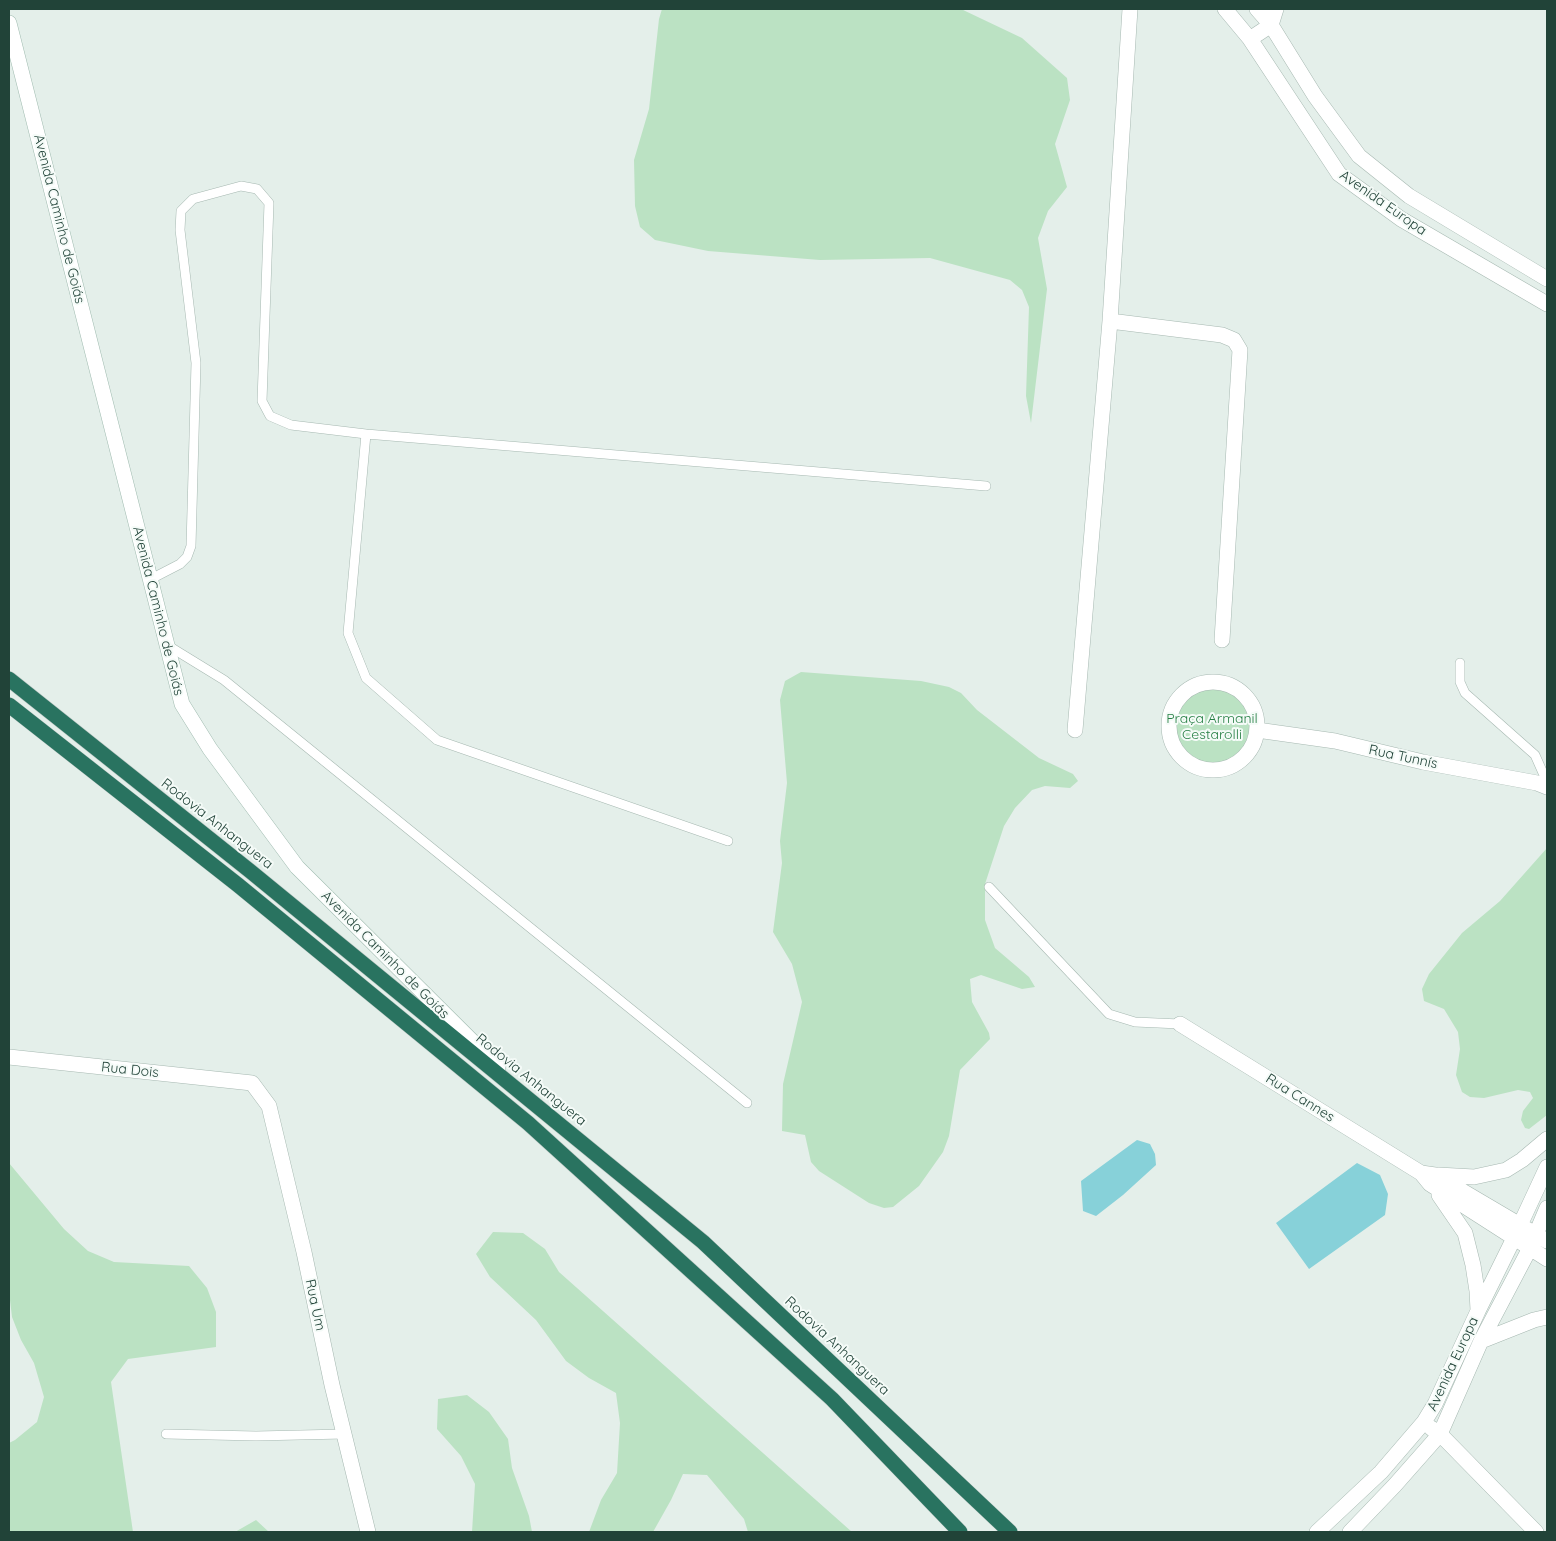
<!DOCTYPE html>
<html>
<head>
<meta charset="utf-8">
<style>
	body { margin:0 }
	#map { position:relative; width:1556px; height:1541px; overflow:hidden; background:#e4efea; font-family:Quicksand,sans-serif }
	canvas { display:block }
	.frame { position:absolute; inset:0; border:10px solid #214338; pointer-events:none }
</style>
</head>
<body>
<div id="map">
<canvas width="1556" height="1541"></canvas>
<div class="frame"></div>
</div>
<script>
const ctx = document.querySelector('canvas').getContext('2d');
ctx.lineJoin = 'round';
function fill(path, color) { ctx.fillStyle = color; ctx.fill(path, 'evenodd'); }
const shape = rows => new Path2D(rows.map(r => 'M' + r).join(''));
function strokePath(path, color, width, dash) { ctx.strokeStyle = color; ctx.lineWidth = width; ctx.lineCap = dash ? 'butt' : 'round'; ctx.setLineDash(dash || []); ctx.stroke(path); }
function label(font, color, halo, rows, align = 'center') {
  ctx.font = font + ' Quicksand,sans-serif'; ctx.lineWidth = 4; ctx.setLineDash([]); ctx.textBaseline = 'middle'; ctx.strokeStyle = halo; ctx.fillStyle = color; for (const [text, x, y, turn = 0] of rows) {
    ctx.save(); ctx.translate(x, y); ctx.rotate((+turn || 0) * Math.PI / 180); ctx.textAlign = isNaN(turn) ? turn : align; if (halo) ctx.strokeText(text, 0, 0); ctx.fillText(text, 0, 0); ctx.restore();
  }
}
fill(shape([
	[662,9,961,9,1022,38,1067,78,1070,100,1055,144,1067,187,1048,211,1038,238,1047,289,1031,423,1026,396,1029,307,1022,290,1010,280,930,258,820,260,708,251,655,240,640,227,635,206,634,160,649,109,659,19],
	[801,672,921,681,949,687,961,693,977,710,1039,758,1073,774,1078,781,1070,788,1045,786,1032,790,1015,808,1004,826,985,884,985,920,995,948,1029,977,1035,987,1022,989,981,975,970,979,972,1002,989,1033,990,1039,960,1070,949,1136,943,1152,919,1186,893,1207,884,1208,869,1203,819,1171,811,1162,805,1135,782,1131,783,1084,802,1002,792,964,773,932,782,863,780,841,787,783,780,700,785,681],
	'1174 726a39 39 0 1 1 78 0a39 39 0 1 1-78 0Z',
	[1547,848,1547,1115,1529,1129,1525,1128,1521,1120,1523,1111,1533,1098,1530,1092,1518,1090,1484,1098,1470,1097,1462,1092,1456,1075,1460,1049,1458,1032,1444,1009,1424,1001,1422,989,1429,974,1462,933,1500,901],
	[9,1163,64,1229,88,1251,114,1262,189,1266,207,1288,216,1312,216,1347,128,1359,111,1382,133,1532,9,1532,9,1443,15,1440,37,1422,44,1397,34,1363,21,1340,12,1317,9,1292],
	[493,1232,523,1233,545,1249,559,1272,852,1532,748,1532,744,1519,707,1475,683,1474,671,1500,653,1532,589,1532,601,1500,617,1473,620,1423,616,1393,589,1378,566,1361,536,1320,490,1277,476,1254],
	[467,1395,489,1412,508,1439,512,1468,529,1516,532,1532,472,1532,475,1484,461,1456,437,1429,438,1399],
	[256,1520,269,1532,235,1532]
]), '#bbe2c3');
fill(shape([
	[1137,1140,1150,1144,1155,1154,1156,1165,1123,1195,1096,1216,1083,1211,1081,1181],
	[1357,1163,1380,1175,1388,1194,1385,1215,1309,1269,1276,1223]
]), '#87d1d9');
const lane = shape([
	[149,580,180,564,187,557,191,546,196,363,180,230,181,211,193,199,241,186,257,189,269,203,262,401,270,416,291,425,366,434],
	[167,645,224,680,747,1103],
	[1460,663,1460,682,1465,693,1535,755,1547,782],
	[728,841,437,740,366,678,348,633,366,434,986,486],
	[989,887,1109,1014,1135,1022,1180,1024],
	[166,1434,256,1436,344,1434]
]);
const street = shape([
	[1225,9,1250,39,1339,174,1401,219,1547,304],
	[1257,9,1271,25,1315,96,1359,156,1409,196,1547,279],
	[1250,39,1271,25,1276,9],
	[1110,321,1222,335,1234,340,1240,350,1222,640],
	'1169 726a44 44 0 1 1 88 0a44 44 0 1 1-88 0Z',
	[1075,730,1110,321,1130,9],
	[1257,730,1335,741,1423,762,1537,783,1547,787],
	[1180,1024,1421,1173,1430,1184,1547,1259],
	[9,1057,252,1083,269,1106,304,1252,332,1385,368,1532],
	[1421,1173,1435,1175,1547,1241],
	[1438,1175,1474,1177,1506,1170,1522,1160,1547,1139],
	[1439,1195,1465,1233,1473,1265,1477,1291,1478,1310],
	[1481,1341,1534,1320,1547,1317],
	[1431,1428,1440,1434,1536,1532],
	[1317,1532,1381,1472,1424,1422,1435,1404,1478,1311,1514,1238,1547,1167],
	[1350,1532,1395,1485,1440,1434,1481,1341,1530,1248,1547,1208]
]);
const secondary = shape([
	[9,23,182,704,210,749,297,867,498,1067]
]);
const highway = shape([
	[9,679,250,871,703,1242,1010,1532],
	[9,705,238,885,528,1123,832,1399,960,1532]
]);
strokePath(lane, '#a6b8b1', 10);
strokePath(street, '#a6b8b1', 16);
strokePath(secondary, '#a1bcb1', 16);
strokePath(highway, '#c1cac7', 16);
strokePath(lane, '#fff', 9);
strokePath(street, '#fff', 15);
strokePath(secondary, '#fff', 15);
strokePath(highway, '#297360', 15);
label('14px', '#214338', '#f5fbf8', [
	["Avenida Europa",1383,203,35],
	["Avenida Caminho de Goiás",59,219,76],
	["Avenida Caminho de Goiás",158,611,76],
	["Rua Tunnís",1403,757,12],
	["Rodovia Anhanguera",217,824,38],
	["Avenida Caminho de Goiás",385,955,45],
	["Rua Dois",130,1070,6],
	["Rodovia Anhanguera",531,1080,39],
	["Rua Cannes",1300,1098,32],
	["Rua Um",315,1305,78],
	["Rodovia Anhanguera",837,1346,43],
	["Avenida Europa",1453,1364,-65]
]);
label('14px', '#267f44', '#f5fbf8', [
	["Praça Armanil",1212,719],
	["Cestarolli",1212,735]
]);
</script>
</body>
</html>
